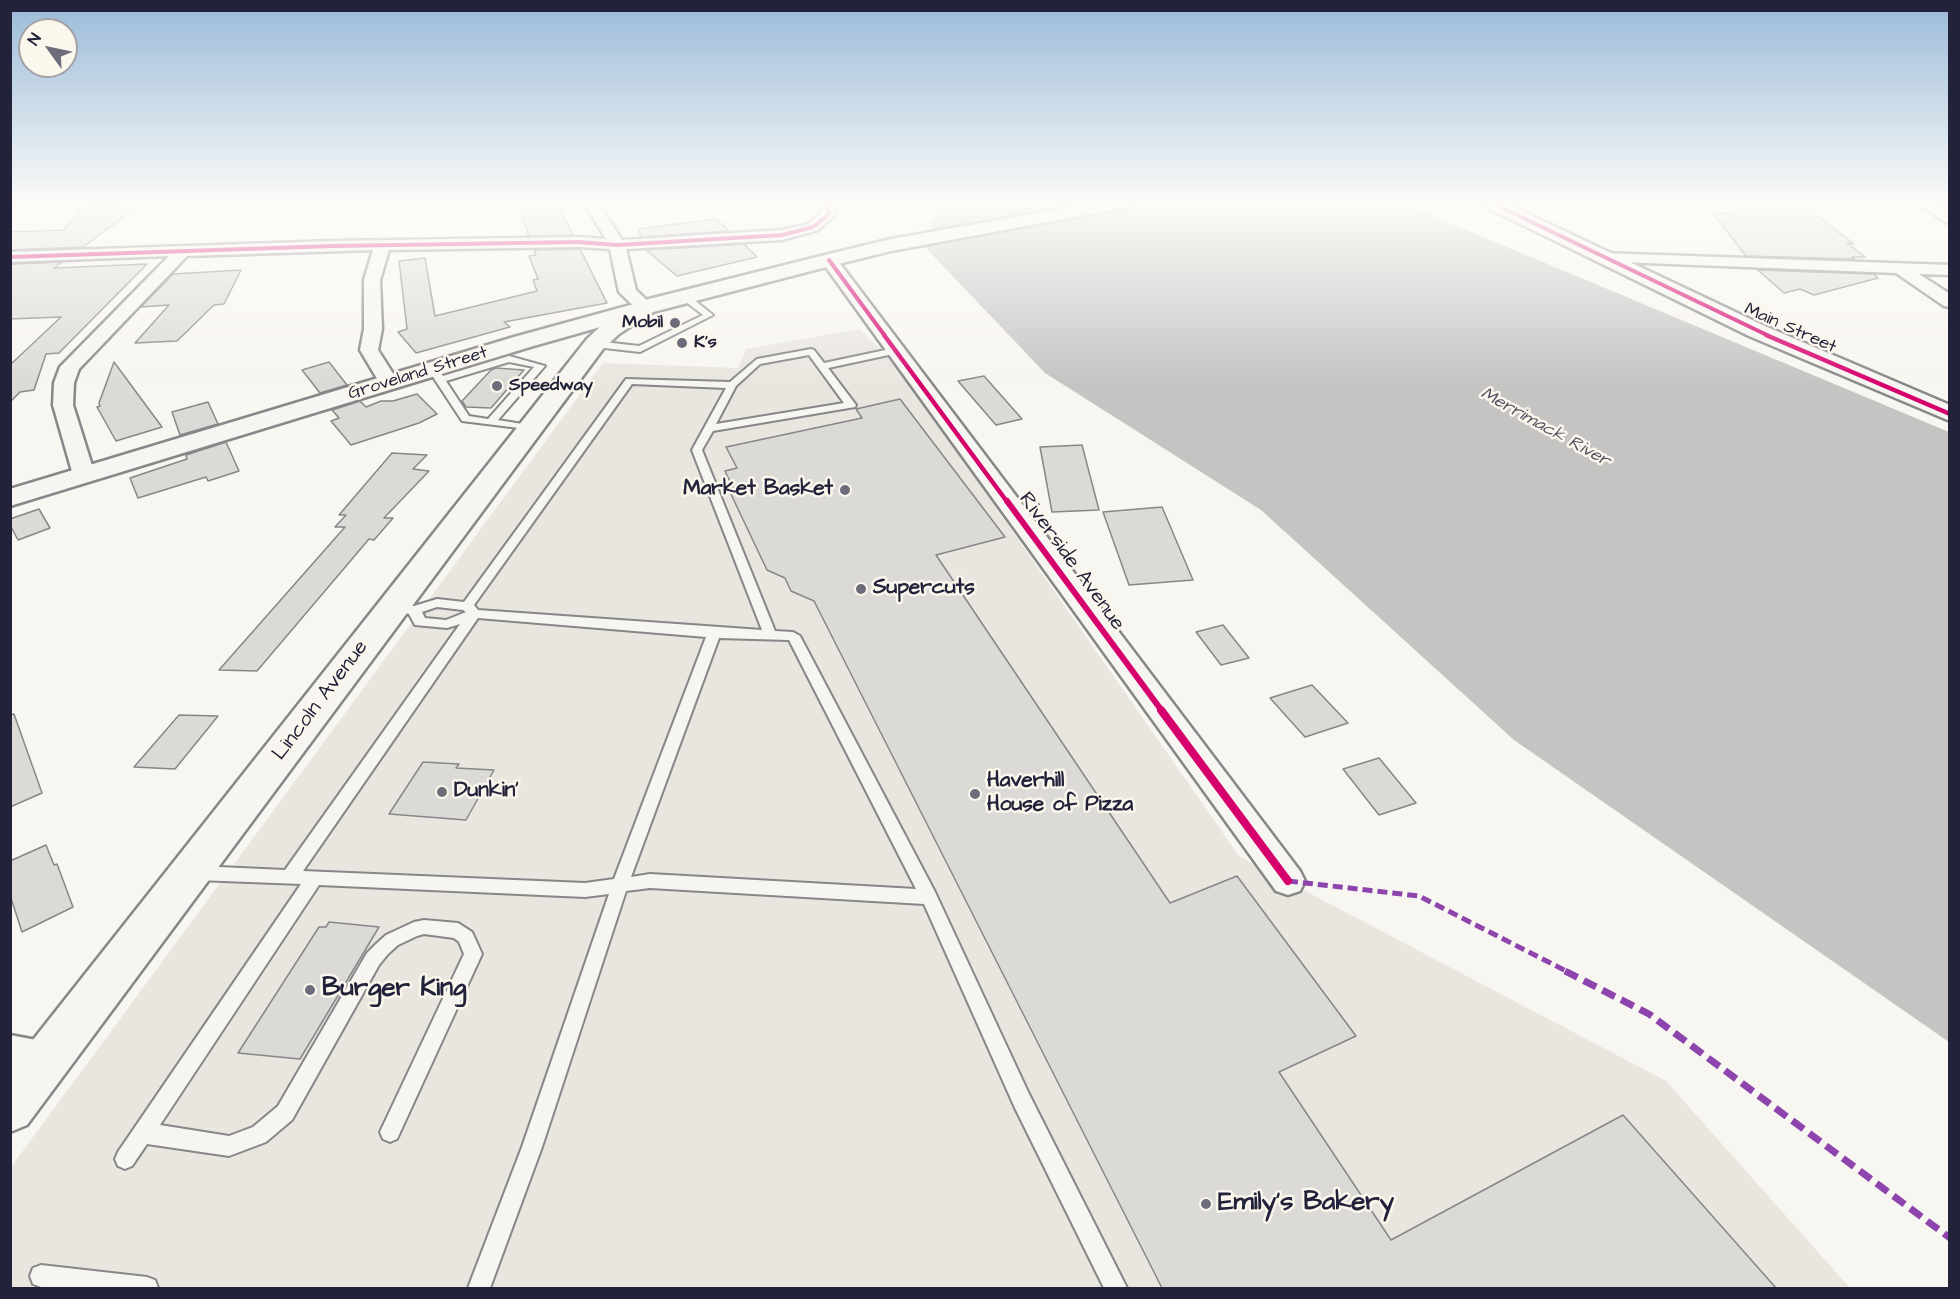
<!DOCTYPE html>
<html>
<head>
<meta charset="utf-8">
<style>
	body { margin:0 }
	#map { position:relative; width:1960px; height:1299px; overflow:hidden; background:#f8f6f0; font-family:"Architects Daughter",sans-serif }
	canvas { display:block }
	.frame { position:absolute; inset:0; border:12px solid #22223b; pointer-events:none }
	.north { position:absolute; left:18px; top:18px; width:60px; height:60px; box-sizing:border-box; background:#fbf7ec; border:2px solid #a4a2a5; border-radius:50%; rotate:303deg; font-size:16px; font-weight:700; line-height:24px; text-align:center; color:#22223b }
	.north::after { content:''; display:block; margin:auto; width:21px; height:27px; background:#6d6c7a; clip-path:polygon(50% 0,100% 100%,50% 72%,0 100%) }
</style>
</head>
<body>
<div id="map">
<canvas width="1960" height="1299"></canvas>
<div class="frame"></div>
<div class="north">N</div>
</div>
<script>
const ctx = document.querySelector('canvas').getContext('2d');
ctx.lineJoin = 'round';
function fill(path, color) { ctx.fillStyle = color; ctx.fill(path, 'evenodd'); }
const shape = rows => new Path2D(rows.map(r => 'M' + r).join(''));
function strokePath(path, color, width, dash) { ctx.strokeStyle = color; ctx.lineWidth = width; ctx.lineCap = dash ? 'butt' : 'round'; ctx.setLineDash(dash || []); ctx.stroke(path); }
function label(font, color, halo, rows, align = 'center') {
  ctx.font = font + ' "Architects Daughter",sans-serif'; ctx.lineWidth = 5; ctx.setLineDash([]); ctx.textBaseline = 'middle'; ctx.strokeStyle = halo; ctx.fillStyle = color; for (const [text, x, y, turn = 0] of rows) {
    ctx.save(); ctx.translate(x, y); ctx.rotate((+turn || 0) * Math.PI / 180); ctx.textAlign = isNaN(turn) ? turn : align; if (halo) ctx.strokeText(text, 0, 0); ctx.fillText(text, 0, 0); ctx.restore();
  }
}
fill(shape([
	[859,329,893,360,1239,856,1666,1081,1850,1288,11,1288,11,1167,603,363,738,368,746,349]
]), '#e9e6e0');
fill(shape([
	[917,203,1402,203,1949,432,1949,1042,1514,740,1261,510,1045,373,923,245,938,214]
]), '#c6c4c3');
const building = shape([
	[142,203,83,247,10,250,10,232,64,230,81,208,142,203],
	[517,203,557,203,573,235,529,236,517,203],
	[1738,203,1801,203,1854,244,1847,243,1865,257,1852,257,1855,259,1746,256,1712,212,1738,214,1738,203],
	[716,219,729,231,641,237,639,229,716,219],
	[744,244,757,257,677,276,646,250,744,244],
	[580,249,607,303,504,322,510,327,416,353,398,332,407,329,399,261,425,258,435,316,537,291,533,280,538,279,529,256,536,255,534,250,580,249],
	[62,262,54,268,147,264,59,353,46,354,34,390,20,392,10,402,10,365,61,317,10,319,10,264,62,262],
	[241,270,224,304,214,305,177,341,135,343,169,305,141,307,173,274,241,270],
	[1758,270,1874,274,1878,278,1814,295,1800,289,1784,293,1758,270],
	[114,362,162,427,116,441,97,407,100,406,99,403,114,362],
	[329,362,347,385,320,393,302,370,329,362],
	[496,368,524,370,491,408,466,407,462,401,491,370,496,368],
	[984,376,1022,419,996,425,958,381,984,376],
	[417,394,437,414,419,423,351,445,331,421,339,418,332,410,360,401,366,407,381,401,393,401,417,394],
	[900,399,1005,537,936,555,1170,903,1237,876,1356,1036,1279,1072,1391,1240,1623,1115,1776,1288,1162,1288,814,601,791,591,785,578,767,570,729,490,733,488,725,471,737,468,726,447,862,418,856,409,900,399],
	[208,402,218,424,180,435,172,412,208,402],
	[226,442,239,471,208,481,206,477,138,498,130,478,187,459,186,455,226,442],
	[1082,445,1099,510,1052,512,1040,447,1082,445],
	[392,453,427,455,413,469,429,471,384,518,393,518,374,540,369,539,257,671,219,670,345,527,335,527,346,515,339,515,392,453],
	[1162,507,1193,580,1129,585,1103,512,1162,507],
	[39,509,50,528,18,540,10,525,10,519,39,509],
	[1223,625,1249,658,1221,665,1196,632,1223,625],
	[1312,685,1348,723,1305,737,1270,698,1312,685],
	[14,714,42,793,10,807,10,715,14,714],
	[179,715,218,716,175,769,134,767,179,715],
	[1379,758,1416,803,1379,815,1343,769,1379,758],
	[423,762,459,764,456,768,494,770,466,820,389,814,423,762],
	[46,845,54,865,57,864,73,907,22,932,10,895,10,861,46,845],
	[329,922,379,927,300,1059,238,1053,319,927,326,927,329,922]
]);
fill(building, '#dbdad7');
strokePath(building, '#878688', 1.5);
const lane = shape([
	[682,295,688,295,713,315,640,352,595,347,590,344,595,341,639,346,703,315,682,299,682,295],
	[895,348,900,351,898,353,828,368,856,405,855,407,713,431,702,450,775,631,793,632,800,636,935,892,1029,1094,1127,1288,1104,1288,1015,1108,924,904,650,888,626,891,542,1147,490,1288,468,1288,522,1147,609,894,585,897,319,885,160,1125,229,1136,253,1127,278,1106,367,953,376,944,386,935,414,922,424,920,458,923,472,932,482,954,397,1139,390,1142,383,1139,380,1132,464,954,459,942,454,938,424,934,417,936,398,945,388,954,379,965,292,1120,266,1142,229,1156,147,1144,132,1166,125,1169,118,1166,115,1159,118,1152,301,884,197,880,191,878,189,873,191,868,197,866,285,870,460,624,447,628,415,625,409,614,401,612,400,609,401,606,414,606,437,599,464,602,626,379,730,382,757,359,811,349,814,350,824,363,895,348],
	[809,355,844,403,716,424,736,386,760,364,809,355],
	[632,384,726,388,692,450,762,630,478,610,474,605,632,384],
	[437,607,463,610,466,612,446,620,425,618,422,612,437,607],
	[478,618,706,637,614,879,585,883,303,871,478,618],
	[719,638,789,640,916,889,650,874,631,877,719,638],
	[509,356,545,366,498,420,535,426,535,430,462,421,435,380,431,373,433,371,439,371,443,376,509,356],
	[509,362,534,367,488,419,469,416,446,381,509,362],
	[41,1265,147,1277,155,1280,158,1288,41,1287,33,1284,30,1276,33,1268,41,1265]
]);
const street = shape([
	[584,203,598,203,622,240,782,230,808,224,821,213,821,203,835,203,836,214,818,230,782,240,626,249,636,290,654,307,651,311,645,312,639,311,619,292,610,249,579,247,389,250,380,280,382,329,378,350,399,383,396,387,389,389,382,387,360,350,364,329,364,280,373,250,187,256,79,369,74,383,73,405,95,475,92,480,84,482,76,480,73,475,53,405,54,383,60,367,169,256,10,262,10,252,333,241,579,237,606,239,584,203],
	[1917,203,1933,203,1950,214,1950,225,1917,203],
	[1602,253,1950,265,1950,275,1919,274,1950,294,1950,307,1944,306,1896,273,1596,261,1594,258,1596,255,1602,253],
	[829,255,835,257,1300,871,1305,881,1300,891,1288,895,1276,891,823,263,821,260,823,257,829,255],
	[10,1035,47,1042,61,1047,66,1060,61,1073,47,1078,10,1071,10,1035]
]);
const secondary = shape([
	[1483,203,1505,203,1765,326,1950,405,1950,421,1749,336,1486,207,1483,203],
	[645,301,653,302,656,307,653,312,530,347,10,506,10,489,514,337,645,301]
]);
const primary = shape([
	[1095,203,1132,203,1129,207,1123,208,891,251,834,265,653,312,619,334,603,349,27,1125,10,1132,10,1069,587,339,603,324,637,302,829,254,891,239,1095,203]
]);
strokePath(lane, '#878688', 4);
strokePath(street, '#878688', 5);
strokePath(secondary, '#878688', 5);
strokePath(primary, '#878688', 5);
fill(lane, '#f6f5f1');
fill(street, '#f6f5f1');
fill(secondary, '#f6f5f1');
fill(primary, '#f6f5f1');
strokePath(shape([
	[1288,881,1419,896,1568,972]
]), '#8e44ad', 5, [10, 5]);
strokePath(shape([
	[1565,971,1649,1014,1950,1238]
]), '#8e44ad', 7, [14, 7]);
strokePath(shape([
	[1492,203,1769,336],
	[10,257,333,246,579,242,617,245,782,235,813,227,829,214,828,203],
	[829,260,885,336]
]), '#d6006c', 4);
strokePath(shape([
	[884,335,1008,503],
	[1766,335,1950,414]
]), '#d6006c', 4.5);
strokePath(shape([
	[1007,501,1162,711]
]), '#d6006c', 6);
strokePath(shape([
	[1161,710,1288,881]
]), '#d6006c', 8);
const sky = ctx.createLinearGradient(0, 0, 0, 385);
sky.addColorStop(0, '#9abad9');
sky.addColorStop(0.53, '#fcfbf8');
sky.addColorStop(1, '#fcfbf800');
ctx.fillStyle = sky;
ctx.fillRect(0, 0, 1960, 385);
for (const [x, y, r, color] of [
	[675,323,6,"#6d6c7a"],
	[682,343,6,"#6d6c7a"],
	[497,386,6,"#6d6c7a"],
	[845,490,6,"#6d6c7a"],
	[861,589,6,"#6d6c7a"],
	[442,792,6,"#6d6c7a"],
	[975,794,6,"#6d6c7a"],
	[310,990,6,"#6d6c7a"],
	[1206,1204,6,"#6d6c7a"]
]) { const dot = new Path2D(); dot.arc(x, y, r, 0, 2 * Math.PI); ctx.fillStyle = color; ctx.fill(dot); strokePath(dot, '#fbf7ec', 2); }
label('bold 18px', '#22223b', '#fbf7ec', [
	["Mobil",663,323,"right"],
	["K's",694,343],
	["Speedway",509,386]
], 'left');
label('18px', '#22223b', '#fbf7ec', [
	["Main Street",1790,329,24],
	["Groveland Street",418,374,-17]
]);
label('italic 18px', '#545364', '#fbf7ec', [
	["Merrimack River",1545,428,29]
]);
label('bold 21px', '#22223b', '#fbf7ec', [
	["Market Basket",833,490,"right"],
	["Supercuts",873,589],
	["Haverhill",987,782],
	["House of Pizza",987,806],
	["Dunkin'",454,792]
], 'left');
label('21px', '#22223b', '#fbf7ec', [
	["Riverside Avenue",1071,562,54],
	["Lincoln Avenue",321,701,-53]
]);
label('bold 26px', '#22223b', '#fbf7ec', [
	["Burger King",322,990],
	["Emily's Bakery",1218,1204]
], 'left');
</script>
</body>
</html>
